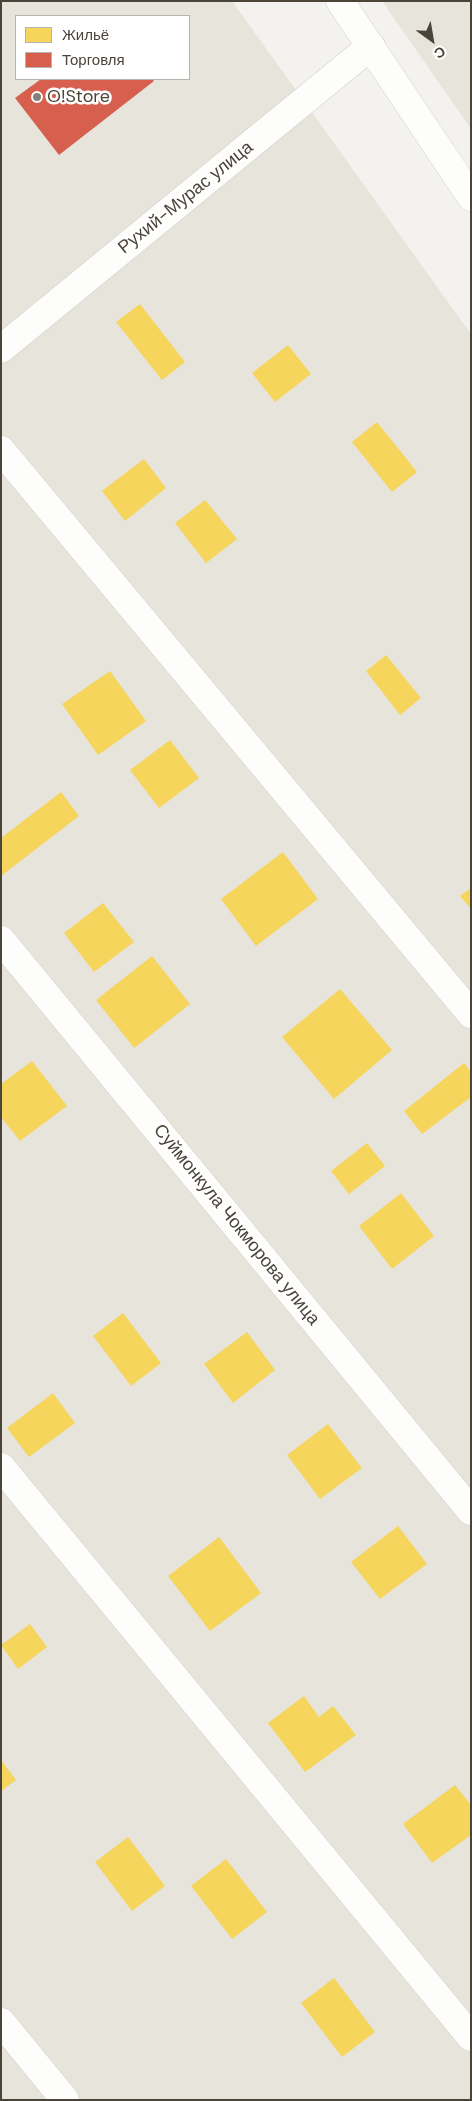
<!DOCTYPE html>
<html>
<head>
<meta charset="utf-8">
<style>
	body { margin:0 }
	#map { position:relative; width:472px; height:2101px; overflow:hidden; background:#f4f2ee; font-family:"DM Sans",sans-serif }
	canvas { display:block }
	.frame { position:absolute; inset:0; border:2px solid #4b4439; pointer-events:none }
	.legend { position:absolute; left:15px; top:15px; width:175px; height:65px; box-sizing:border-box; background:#fff; border:1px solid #b7b4b0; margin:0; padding:6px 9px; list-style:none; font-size:15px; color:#4b4439 }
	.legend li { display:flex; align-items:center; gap:10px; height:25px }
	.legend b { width:25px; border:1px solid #b7b4b0 }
	.north { position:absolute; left:407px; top:15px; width:50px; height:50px; -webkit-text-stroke:4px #fff; paint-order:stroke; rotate:148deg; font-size:14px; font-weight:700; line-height:20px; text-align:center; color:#4b4439 }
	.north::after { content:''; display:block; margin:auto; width:18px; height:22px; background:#4b4439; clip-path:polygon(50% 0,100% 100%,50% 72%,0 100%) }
</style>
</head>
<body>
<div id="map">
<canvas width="472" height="2101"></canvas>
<div class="frame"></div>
<ul class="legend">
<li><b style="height:14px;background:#f6d55c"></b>Жильё</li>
<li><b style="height:14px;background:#d6604d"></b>Торговля</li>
</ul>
<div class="north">С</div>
</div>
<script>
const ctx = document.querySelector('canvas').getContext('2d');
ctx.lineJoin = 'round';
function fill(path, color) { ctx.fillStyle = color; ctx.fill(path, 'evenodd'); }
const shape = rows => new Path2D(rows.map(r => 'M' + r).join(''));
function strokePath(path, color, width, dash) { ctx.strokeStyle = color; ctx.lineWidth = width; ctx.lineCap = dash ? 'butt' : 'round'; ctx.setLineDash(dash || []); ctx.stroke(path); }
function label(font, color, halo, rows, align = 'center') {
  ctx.font = font + ' "DM Sans",sans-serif'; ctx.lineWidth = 5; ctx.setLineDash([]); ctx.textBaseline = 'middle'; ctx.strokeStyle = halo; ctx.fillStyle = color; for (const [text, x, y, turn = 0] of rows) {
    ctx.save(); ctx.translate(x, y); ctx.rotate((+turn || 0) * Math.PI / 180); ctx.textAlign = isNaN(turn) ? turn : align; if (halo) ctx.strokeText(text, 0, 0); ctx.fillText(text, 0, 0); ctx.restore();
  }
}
fill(shape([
	[1,1,232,1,471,334,471,2100,1,2100],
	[16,16,189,16,189,79,16,79],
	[382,1,471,1,471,129]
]), '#e7e4dc');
fill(shape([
	[140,304,185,362,162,380,116,322],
	[288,345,311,374,275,402,252,373],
	[377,422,417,472,392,492,352,442],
	[144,459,166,488,125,521,102,491],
	[205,500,237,539,206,563,175,523],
	[386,655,421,698,400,715,366,671],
	[110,671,146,721,98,755,62,704],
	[170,740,199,778,159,808,130,770],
	[61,792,79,816,1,876,1,838],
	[283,852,318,899,256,946,221,899],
	[471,888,471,909,460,896],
	[103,903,134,942,94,972,64,933],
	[152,956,190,1004,134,1048,96,1000],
	[340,989,392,1050,334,1099,282,1037],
	[32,1061,67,1106,20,1141,1,1117,1,1084],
	[464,1063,471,1072,471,1097,422,1134,404,1111],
	[367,1143,385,1166,349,1194,331,1171],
	[401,1193,434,1236,392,1269,359,1226],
	[123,1313,161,1363,131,1386,93,1336],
	[247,1332,275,1370,233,1403,204,1364],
	[53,1393,75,1423,29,1457,7,1428],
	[328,1424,362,1468,320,1499,287,1455],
	[398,1526,427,1564,380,1599,351,1562],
	[219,1537,261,1593,210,1631,168,1576],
	[30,1624,47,1647,18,1669,1,1645],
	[304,1696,319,1717,333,1706,356,1735,305,1772,268,1723],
	[1,1760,16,1780,1,1791],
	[455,1785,471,1805,471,1835,432,1863,403,1824],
	[128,1837,165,1886,132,1911,95,1862],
	[226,1859,267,1912,232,1939,191,1886],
	[334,1978,375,2032,342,2057,301,2003]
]), '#f6d55c');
fill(shape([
	[41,79,152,79,154,81,59,155,15,98]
]), '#d6604d');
const minor = shape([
	[340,1,471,197],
	[1,349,371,46],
	[1,450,471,1014],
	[1,940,471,1511],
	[1,1467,471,2037],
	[1,2022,65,2100]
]);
strokePath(minor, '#d2d0cb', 29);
strokePath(minor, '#fdfdfc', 28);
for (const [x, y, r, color] of [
	[37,97,5,"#868178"]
]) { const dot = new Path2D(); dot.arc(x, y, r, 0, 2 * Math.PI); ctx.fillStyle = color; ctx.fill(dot); strokePath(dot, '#fff', 2); }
label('18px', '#4b4439', '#fff', [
	["O!Store",47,97]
], 'left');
label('18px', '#4b4439', '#fff', [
	["Рухий-Мурас улица",186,198,-39],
	["Суймонкула Чокморова улица",236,1225,51]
]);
</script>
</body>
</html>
